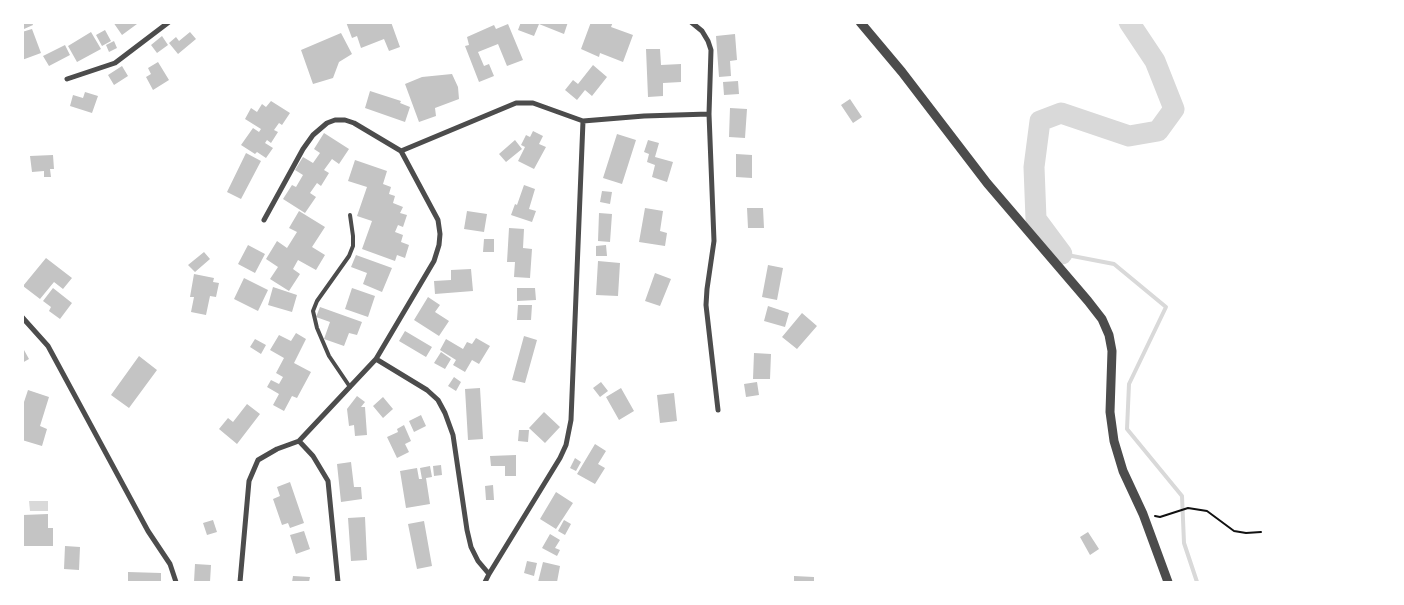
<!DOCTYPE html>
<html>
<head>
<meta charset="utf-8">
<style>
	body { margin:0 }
	#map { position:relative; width:1404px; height:605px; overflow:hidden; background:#fff; font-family:Overpass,sans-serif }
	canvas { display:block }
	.frame { position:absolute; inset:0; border:24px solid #fff; pointer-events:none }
</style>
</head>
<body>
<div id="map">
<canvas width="1404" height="605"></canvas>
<div class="frame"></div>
</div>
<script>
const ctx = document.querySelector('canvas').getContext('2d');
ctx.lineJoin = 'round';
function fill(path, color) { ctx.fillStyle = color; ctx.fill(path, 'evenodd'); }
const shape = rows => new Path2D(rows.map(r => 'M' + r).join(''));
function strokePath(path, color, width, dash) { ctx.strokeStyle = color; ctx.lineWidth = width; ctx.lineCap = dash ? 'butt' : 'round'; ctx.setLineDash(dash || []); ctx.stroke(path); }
fill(shape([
	[48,501,48,511,30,511,29,501]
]), '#d9d9d9');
strokePath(shape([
	[1062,254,1114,264,1166,307,1129,384,1127,429,1182,496,1184,543,1197,582]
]), '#d9d9d9', 4);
strokePath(shape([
	[1062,254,1036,219,1034,167,1040,121,1061,113,1129,136,1158,131,1174,109,1155,61,1129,22]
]), '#d9d9d9', 21);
fill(shape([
	[22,22,32,22,33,25,24,29],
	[113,22,136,22,137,24,122,35],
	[346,22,391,22,400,47,389,51,384,39,361,48,357,36,352,38],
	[521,22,568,22,564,34,539,24,534,36,518,30],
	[591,22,613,22,611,27,633,35,623,62,600,53,599,57,581,49],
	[508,24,523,60,507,66,498,44,478,52,484,66,489,64,494,76,479,82,465,46,469,45,467,37,494,25,496,29],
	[32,29,41,53,22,60,22,32],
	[105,30,111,41,102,46,96,35],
	[91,32,101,49,77,62,68,46],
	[190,32,196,39,178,54,169,43,176,37,179,41],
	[341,33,352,54,339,62,333,78,313,84,301,50],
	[735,34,737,60,730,61,731,76,719,77,716,36],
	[162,36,168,45,157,53,151,45],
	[114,41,117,48,109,52,106,45],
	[65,45,70,55,49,66,43,56],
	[646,49,660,49,661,65,681,64,681,82,663,83,663,96,648,97],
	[158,62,169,80,153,90,146,77,151,74,148,68],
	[593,65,607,77,592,96,585,90,577,100,565,90,573,80,578,84],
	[122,66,128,76,114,85,108,75],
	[452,74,458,87,459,99,435,108,436,116,419,122,405,84,422,77],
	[738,81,739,94,724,95,723,82],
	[370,91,401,101,400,103,410,107,405,122,365,108],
	[85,92,98,96,92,113,70,106,73,95,83,98],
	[850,99,862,117,853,123,841,105],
	[271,101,290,113,282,125,279,123,274,130,278,132,271,143,267,140,265,143,273,148,266,158,257,152,255,154,241,145,253,128,259,132,261,129,245,119,251,108,257,112,262,104,266,107],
	[730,108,747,109,745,138,729,137],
	[533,131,543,136,539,144,546,147,534,169,518,161,525,147,521,145,526,135,530,137],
	[324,133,349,149,339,164,332,159,324,170,329,173,321,186,317,183,310,193,316,197,305,213,283,199,292,185,296,187,303,175,295,170,303,157,313,163,320,153,314,149],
	[617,134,636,140,622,184,603,178],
	[515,140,522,149,506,162,499,154],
	[648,140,659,143,655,157,673,162,667,182,652,177,655,165,647,162,649,154,644,152],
	[246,153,261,161,241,199,227,192],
	[736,154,752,155,752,178,736,177],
	[53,155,54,169,50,169,51,177,44,177,44,171,32,172,30,156],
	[355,160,387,171,383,184,391,187,389,194,395,196,393,203,403,207,400,213,407,215,403,227,398,225,395,232,403,235,401,242,409,245,405,258,397,255,395,261,362,249,372,221,357,216,367,187,348,181],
	[524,185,535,189,529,209,536,211,532,222,511,215,515,204,517,205],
	[602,191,612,192,610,204,600,202],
	[645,208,663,211,660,231,667,233,665,246,639,242],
	[747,208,763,208,764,228,748,228],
	[299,211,325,227,312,247,325,255,316,270,298,260,293,269,300,274,289,291,270,279,278,267,266,259,277,241,287,248,297,232,289,228],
	[467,211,487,214,484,232,464,229],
	[599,213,612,214,610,242,598,241],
	[509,228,524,229,523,248,532,249,530,278,514,277,515,262,507,262],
	[484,239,494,239,494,252,483,252],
	[248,245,265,254,255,273,238,264],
	[606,245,607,256,596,256,596,246],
	[204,252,210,259,195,272,188,265],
	[356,255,392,268,382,292,363,284,367,273,351,267],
	[46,258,72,278,63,289,54,282,40,299,23,286],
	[598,261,620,263,618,296,596,295],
	[768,265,783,268,777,300,762,297],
	[471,269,473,291,435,294,434,281,451,280,451,270],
	[655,273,671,279,660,306,645,301],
	[194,274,214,278,213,282,219,283,216,297,210,296,206,315,191,312,194,297,190,297],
	[244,278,268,290,258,311,234,299],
	[273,287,297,295,292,312,268,305],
	[53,288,72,303,60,319,49,311,51,307,43,301],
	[352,288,375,296,368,317,345,309],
	[517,288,535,288,536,300,517,301],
	[428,297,440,305,435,312,449,321,439,336,414,320],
	[518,305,532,305,531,320,517,320],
	[768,306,789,313,785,327,764,321],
	[320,307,362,322,357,335,349,333,344,346,324,339,330,322,316,317],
	[802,313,817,326,797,349,782,337],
	[405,331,432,347,426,357,399,341],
	[296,333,306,339,294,363,311,372,297,398,292,396,284,411,273,405,279,394,267,387,271,380,279,384,283,377,276,373,284,358,270,350,279,335,291,341],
	[524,336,537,340,525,383,512,380],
	[476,338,490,346,479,364,472,360,465,372,453,365,456,360,440,350,446,339,463,349,467,342,472,344],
	[255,339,266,345,261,354,250,347],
	[24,350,29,359,22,363,22,351],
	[441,352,451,359,445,369,434,363],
	[754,353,771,354,770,379,753,379],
	[139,356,157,370,129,408,111,395],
	[454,377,461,382,456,391,448,386],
	[601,382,608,391,600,397,593,388],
	[757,382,759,395,746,397,744,384],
	[480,388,483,439,468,440,465,389],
	[621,388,634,411,619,420,606,397],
	[28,390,49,397,40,426,47,429,42,446,22,440,22,408],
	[674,393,677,421,660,423,657,395],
	[357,396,365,402,361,407,365,407,367,435,355,436,354,425,349,426,347,409],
	[383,397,393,409,383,418,373,406],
	[247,404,260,414,237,444,219,429,228,418,233,422],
	[544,412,560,427,545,443,529,428],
	[421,415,426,426,414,432,409,421],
	[404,425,411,441,405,444,409,452,397,458,387,437,398,432,397,429],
	[519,430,529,430,528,442,518,441],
	[595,444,606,451,598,464,605,468,595,484,577,474],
	[516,455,516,476,505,476,505,466,491,466,490,456],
	[575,458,581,462,576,471,570,468],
	[351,462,354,487,361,487,362,499,341,502,337,464],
	[441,465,442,475,434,476,433,466],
	[430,466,432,477,426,478,430,504,406,508,400,471,417,468,419,479,422,479,420,468],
	[290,482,304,523,290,528,288,523,282,525,273,499,280,496,277,487],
	[493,485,494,500,486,500,485,486],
	[556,492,573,503,556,529,540,519],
	[48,514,48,528,53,528,53,546,22,546,23,515],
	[365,517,367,560,351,561,348,518],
	[213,520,217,532,207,535,203,523],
	[564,520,571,524,565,535,558,531],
	[424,521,432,566,417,569,408,524],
	[304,531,310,549,296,554,290,535],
	[1088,532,1099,549,1090,555,1080,537],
	[550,534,560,540,555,548,560,550,557,556,542,548],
	[65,546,80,547,79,570,64,569],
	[527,561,537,563,534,576,524,573],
	[543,562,560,566,557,582,538,582],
	[195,564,211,565,210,582,194,582],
	[128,572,161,573,161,582,148,582,148,581,128,582],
	[293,576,310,577,309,582,292,582],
	[794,576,814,577,814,582,794,582]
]), '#c4c4c4');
strokePath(shape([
	[1155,516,1160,517,1188,508,1207,511,1234,531,1246,533,1261,532]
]), '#111', 2);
strokePath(shape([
	[350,215,353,236,353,246,349,256,317,301,313,311,317,328,329,356,350,387]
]), '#4c4c4c', 4);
strokePath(shape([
	[691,22,702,31,708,41,711,50,709,114,714,241,707,289,706,305,718,410],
	[67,79,115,63,169,22],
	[264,220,303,149,313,135,327,123,335,120,345,120,354,123,401,151],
	[22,317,48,346,148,531,170,564,176,582],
	[376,359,427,390,438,400,445,413,453,435,467,530,471,547,478,561,489,574,485,582],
	[299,441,313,456,328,481,338,582],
	[489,574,560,458,566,445,571,420,583,121],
	[240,582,249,481,258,460,277,449,299,441,376,359,434,261,439,245,440,234,438,220,401,151,516,103,533,103,583,121,644,116,709,114]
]), '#4c4c4c', 5);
strokePath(shape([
	[860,22,902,72,987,183,1088,301,1102,319,1109,335,1112,351,1110,412,1114,441,1123,471,1143,514,1168,582]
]), '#4c4c4c', 9);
</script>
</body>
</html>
